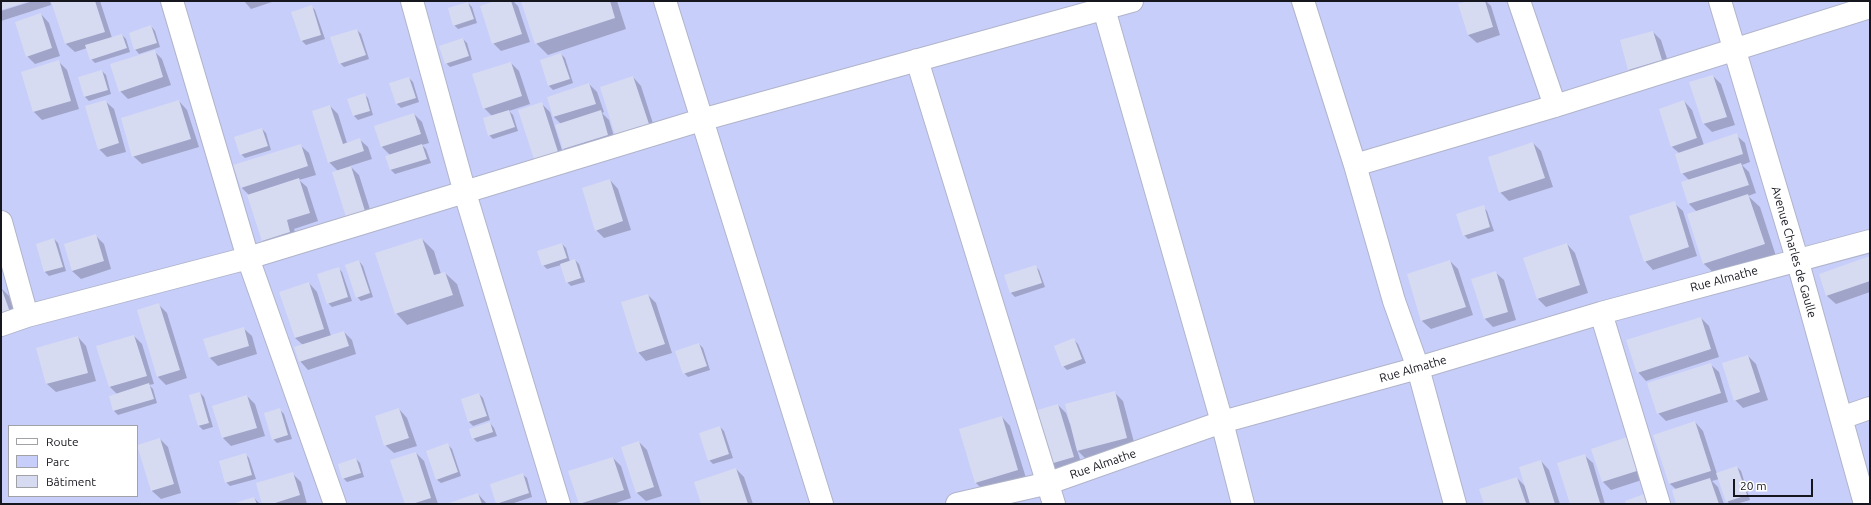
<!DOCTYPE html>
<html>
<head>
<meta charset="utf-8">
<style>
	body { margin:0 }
	#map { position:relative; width:1871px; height:505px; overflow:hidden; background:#f5f6fb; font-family:Ubuntu,sans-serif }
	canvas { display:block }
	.frame { position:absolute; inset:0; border:2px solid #15161e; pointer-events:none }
	.legend { position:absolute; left:8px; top:425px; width:130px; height:72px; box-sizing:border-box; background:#fff; border:1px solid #a1a2a5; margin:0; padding:5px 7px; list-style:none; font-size:12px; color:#15161e }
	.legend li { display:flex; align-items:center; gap:8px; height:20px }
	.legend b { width:20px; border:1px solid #a1a2a5 }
	.scale { position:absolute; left:1733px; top:479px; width:80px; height:18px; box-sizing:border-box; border:2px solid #15161e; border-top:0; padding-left:5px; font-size:12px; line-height:14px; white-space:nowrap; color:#15161e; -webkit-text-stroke:3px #fff; paint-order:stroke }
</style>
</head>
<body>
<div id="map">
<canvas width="1871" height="505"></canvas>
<div class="frame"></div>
<ul class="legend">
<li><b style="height:5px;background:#fff"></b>Route</li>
<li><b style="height:11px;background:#c7cefa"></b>Parc</li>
<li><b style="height:11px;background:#d7dbf2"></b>Bâtiment</li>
</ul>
<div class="scale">20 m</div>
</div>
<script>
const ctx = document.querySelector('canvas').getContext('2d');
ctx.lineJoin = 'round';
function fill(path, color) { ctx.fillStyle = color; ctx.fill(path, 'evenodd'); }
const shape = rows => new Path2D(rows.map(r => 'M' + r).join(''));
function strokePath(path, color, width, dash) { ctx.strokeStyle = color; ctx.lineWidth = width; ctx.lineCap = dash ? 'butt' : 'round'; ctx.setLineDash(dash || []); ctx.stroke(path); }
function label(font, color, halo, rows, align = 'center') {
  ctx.font = font + ' Ubuntu,sans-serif'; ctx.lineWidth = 3; ctx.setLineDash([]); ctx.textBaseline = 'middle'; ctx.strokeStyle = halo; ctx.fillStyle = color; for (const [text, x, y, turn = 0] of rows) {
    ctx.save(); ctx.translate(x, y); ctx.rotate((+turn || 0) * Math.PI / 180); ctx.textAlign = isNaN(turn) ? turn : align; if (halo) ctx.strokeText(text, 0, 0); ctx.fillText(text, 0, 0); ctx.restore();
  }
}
fill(shape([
	[1,1,1870,1,1870,504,1,504],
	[9,426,137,426,137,496,9,496]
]), '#c7cefa');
fill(shape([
	[33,1,50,1,51,5,1,21,1,11],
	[52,1,100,1,112,38,122,35,126,39,130,52,95,63,91,59,87,48,75,52,66,44],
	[244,1,275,1,251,9],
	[498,1,513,1,518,6,530,42,501,51,493,43],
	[522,1,617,1,626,29,548,55,536,43],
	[1471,1,1486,1,1491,6,1500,35,1477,43,1468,35],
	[468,3,472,7,477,23,458,29,454,25],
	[311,6,315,10,325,39,306,45,302,41],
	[41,14,49,23,60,56,35,64,27,56],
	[151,26,155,31,160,47,139,54,135,49],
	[357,30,361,34,369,59,344,67,340,63],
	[1653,32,1661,40,1670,68,1637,78,1629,69],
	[463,39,467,43,472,60,450,67,446,63],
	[154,51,162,59,171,85,128,99,120,91],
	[561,54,565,58,573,83,553,90,549,86],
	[59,62,67,70,79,109,42,120,34,112,22,73],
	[511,63,519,71,530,104,509,111,513,115,518,131,493,139,489,135,492,116,484,108],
	[102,71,106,75,111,94,89,101,85,97,79,77],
	[1713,76,1721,84,1735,125,1712,132,1704,124,1691,83],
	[633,77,641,86,658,139,626,149],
	[409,78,413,82,419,102,401,108,397,104],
	[589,84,597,92,604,112,602,113,609,120,616,143,572,157,564,149,561,124,554,117,548,97],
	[364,94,368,98,373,115,358,120,354,116],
	[105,101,114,109,126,152,107,157,99,149],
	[179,101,187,110,199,147,142,164,133,156],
	[1684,101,1692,110,1704,145,1736,135,1745,143,1750,162,1742,165,1749,172,1756,193,1748,196,1760,207,1776,256,1716,275,1704,264,1689,215,1697,212,1689,204,1682,183,1689,180,1682,173,1679,153,1671,146],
	[541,103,550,112,566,163,519,111],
	[330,106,338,114,347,143,359,139,368,147,372,159,350,166,359,175,373,219,347,217,338,171,329,162],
	[414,114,422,122,429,143,422,145,426,149,431,163,395,174,391,170,387,156,390,155,382,147,375,127],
	[262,129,266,133,271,150,245,158,241,154],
	[1533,143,1541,151,1553,187,1509,201,1500,192],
	[300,145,309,153,316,175,299,180,307,187,318,221,294,229,298,240,271,249,263,241,248,194,241,187],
	[610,180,618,189,631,230,604,238,596,230],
	[1674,203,1683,211,1697,256,1653,270,1645,261],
	[1483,207,1487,211,1494,231,1468,239,1464,235],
	[95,235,104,244,111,269,81,279,72,271],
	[54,239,58,243,66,271,49,276,45,272],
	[422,239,434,251,441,274,445,273,457,284,464,306,407,325,396,313],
	[562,244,566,248,570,262,575,260,579,264,585,282,571,286,567,282,561,265,547,269,543,265],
	[1567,244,1575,253,1588,293,1546,307,1538,299],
	[1870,257,1870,292,1836,304,1827,296,1820,274],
	[359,261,363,266,373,297,361,301,357,297],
	[1450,261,1458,269,1473,315,1431,329,1422,321,1408,275],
	[1035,266,1039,270,1045,287,1015,297,1011,293,1005,276],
	[338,268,342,272,352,301,332,307,328,303],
	[1495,272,1504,280,1516,320,1493,327,1485,319,1472,279],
	[309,283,317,292,331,336,344,332,352,340,356,354,308,370,300,361,303,345,295,338],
	[1,288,9,296,18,323,1,329],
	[648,295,656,303,672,353,646,361,638,352],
	[159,305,167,313,187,378,166,385,158,377],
	[1701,318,1709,326,1719,357,1646,381,1638,372],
	[243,328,252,336,257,354,218,366,210,358,205,340],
	[134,336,142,344,154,384,149,385,153,389,157,403,118,415,114,411,110,396,117,394,110,387],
	[78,337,86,346,96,381,56,392,47,384,38,349],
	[1074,340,1078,344,1086,363,1067,370,1063,366],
	[699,344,703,348,710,370,688,377,684,373],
	[1748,356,1756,364,1768,400,1743,408,1735,400],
	[1710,364,1719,372,1728,402,1666,421,1658,413],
	[1114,392,1123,401,1135,446,1086,459,1077,450,1082,465,1059,472,1051,464,1058,405,1066,413,1070,424],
	[200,393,204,397,213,427,203,430,199,426,190,396],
	[479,394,483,398,490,420,473,426,469,422],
	[247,396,255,404,265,436,231,446,223,438],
	[399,409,407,418,417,446,394,453,385,445],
	[280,410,284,414,292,439,277,443,273,439],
	[1002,417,1010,426,1026,478,984,491,976,483],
	[1695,422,1703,431,1717,474,1737,467,1741,471,1750,500,1736,504,1729,504,1719,479,1712,481,1718,487,1724,504,1677,504,1677,490,1670,484,1655,435],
	[490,423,494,428,497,436,477,442,473,438],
	[720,427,724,431,733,458,713,464,709,460],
	[1630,438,1648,478,1611,490,1603,482],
	[160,439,168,447,181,493,161,499,152,491,138,445],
	[639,442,647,450,662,496,646,501,637,493,623,447],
	[448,445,452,449,461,476,441,483,436,479],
	[416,453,424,461,438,504,406,504],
	[245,454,249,458,256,479,230,486,226,482],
	[1584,455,1593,463,1605,504,1571,504,1558,464],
	[613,458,621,466,631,498,613,504,580,504,570,472],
	[356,459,360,463,364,477,347,482,343,478],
	[1541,461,1549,470,1560,504,1485,504,1481,490,1517,478,1526,487],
	[736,469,744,477,753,504,702,504],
	[292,473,301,482,307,504,263,504],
	[522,474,527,478,532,497,511,504,498,504],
	[478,494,487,504,448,504],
	[254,498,260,504,234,504]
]), '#0003');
fill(shape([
	[1,1,29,1,1,10],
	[51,1,95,1,105,32,65,44],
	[495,1,511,1,522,34,492,44,480,6],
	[521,1,610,1,615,18,535,44],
	[1468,1,1485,1,1493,27,1468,35,1458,4],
	[468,2,474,19,453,26,448,8],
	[312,5,321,35,301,41,291,12],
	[41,13,52,48,26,57,15,22],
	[151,25,157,43,134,50,129,33],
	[357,29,366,55,339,64,330,37],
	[1653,31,1662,60,1628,70,1620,40],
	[122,34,127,48,90,60,85,45],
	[463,38,469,56,445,64,439,46],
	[155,50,163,77,119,92,110,64],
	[561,53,570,79,548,86,540,60],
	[59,60,71,101,33,112,21,72],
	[511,62,522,96,483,109,472,74],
	[102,70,108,90,84,97,78,77],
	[1713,75,1727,117,1703,124,1689,82],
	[633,76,651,130,617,141,600,87],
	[409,77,416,98,396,104,389,83],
	[589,83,596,104,553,117,547,97],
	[365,93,370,111,353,116,347,99],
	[106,100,119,143,98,150,85,106],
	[179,100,191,139,132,157,121,118],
	[1684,100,1697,138,1671,147,1659,109],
	[542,102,559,155,535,162,518,110],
	[330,105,343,144,360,138,364,151,328,163,312,111],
	[509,110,515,127,488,136,483,118],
	[601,110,608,135,563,149,555,125],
	[414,113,421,134,381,147,374,126],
	[262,128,268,146,240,155,234,137],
	[1737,133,1743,154,1681,174,1675,154],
	[1533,142,1545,178,1499,193,1488,157],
	[301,144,308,166,241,188,233,165],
	[422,144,427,159,390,170,385,156],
	[1741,163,1749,185,1688,204,1681,182],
	[351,166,365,211,346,217,332,172],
	[299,178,310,213,287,220,290,232,262,241,247,195],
	[610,179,623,221,595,231,582,188],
	[1748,194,1765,244,1703,264,1687,214],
	[1675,201,1689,247,1644,262,1629,216],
	[1484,205,1490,227,1463,236,1456,214],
	[96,234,104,261,72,271,64,244],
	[54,238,63,267,44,272,36,244],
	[422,238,434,275,445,272,453,295,395,314,375,253],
	[562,243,567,258,542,266,537,251],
	[1567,243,1580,285,1537,299,1523,258],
	[1870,256,1870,281,1826,296,1819,274],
	[575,259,581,278,566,283,560,264],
	[359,260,370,293,356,298,345,265],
	[1450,260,1466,307,1421,321,1407,274],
	[1036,265,1042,283,1010,293,1004,275],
	[339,267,348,297,327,304,317,274],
	[1496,271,1508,312,1484,319,1471,279],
	[309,282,324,329,295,338,279,292],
	[1,287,11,315,1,318],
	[648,294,665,344,637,353,621,302],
	[159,303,180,370,157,377,137,310],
	[1701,317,1711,349,1637,373,1626,340],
	[244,327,249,346,209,358,203,339],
	[344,331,349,346,299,362,294,347],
	[134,335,147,376,109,387,96,346],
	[78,336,88,373,46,384,36,348],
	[1074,338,1082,359,1062,367,1054,346],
	[699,343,707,366,683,374,675,351],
	[1748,355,1760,392,1734,401,1722,363],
	[1711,363,1721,393,1657,414,1647,383],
	[149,383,154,399,113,411,109,396],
	[1115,391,1127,438,1077,451,1065,404],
	[200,392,209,423,198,426,189,395],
	[479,393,487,416,468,422,461,399],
	[247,395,257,428,222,438,212,406],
	[1058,404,1074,457,1050,464,1034,411],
	[280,408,288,435,272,440,264,413],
	[399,408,409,438,384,446,375,416],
	[1002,416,1018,470,975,483,959,429],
	[1695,421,1711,471,1669,484,1653,435],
	[490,422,493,432,472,439,469,429],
	[720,426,729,454,708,461,699,433],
	[1630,436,1640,470,1602,482,1591,449],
	[160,438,174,484,151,491,137,445],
	[639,441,654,487,636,493,621,447],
	[448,443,458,472,436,480,426,451],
	[416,452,431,498,412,504,405,504,390,460],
	[246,453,252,475,225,483,219,461],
	[1585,454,1600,503,1570,504,1557,463],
	[613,457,624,490,579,504,568,471],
	[356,458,361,473,342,479,338,464],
	[1541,460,1555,504,1530,504,1519,467],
	[1737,466,1747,495,1726,502,1716,473],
	[736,468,748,504,701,504,694,482],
	[293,472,300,495,272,504,262,504,256,483],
	[523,473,529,493,496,504,490,484],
	[1517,477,1526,503,1484,504,1479,489],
	[1710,478,1719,504,1676,504,1672,490],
	[478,493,482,504,446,504],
	[1647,493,1650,504,1626,504,1625,501],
	[254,497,257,504,232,504]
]), '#d7dbf2');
const street = shape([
	[172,1,248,258,335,504],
	[412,1,465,193,559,504],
	[665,1,822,504],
	[1303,1,1355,165,1394,301,1418,368,1455,504],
	[1519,1,1555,106],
	[1720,1,1797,259,1865,504],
	[1104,9,1222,422,1243,504],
	[917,60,1054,504],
	[1355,165,1555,106,1870,7],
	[1,222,27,316],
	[1601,313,1659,504],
	[1,325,27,316,248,258,701,120,1132,1],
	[1841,418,1870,408],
	[957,504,1049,483,1222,422,1418,368,1601,313,1870,241]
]);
strokePath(street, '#b0b4ca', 24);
strokePath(street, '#fff', 22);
label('12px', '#15161e', '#fff', [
	["Avenue Charles de Gaulle",1794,252,74],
	["Rue Almathe",1724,279,-15],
	["Rue Almathe",1413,369,-16],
	["Rue Almathe",1103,464,-19]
]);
</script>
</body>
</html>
